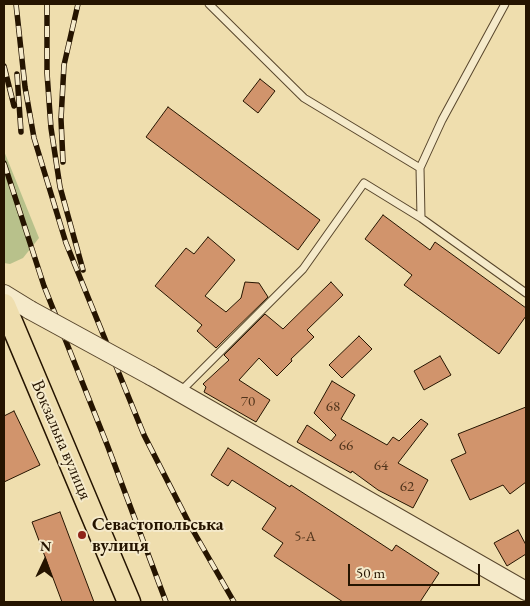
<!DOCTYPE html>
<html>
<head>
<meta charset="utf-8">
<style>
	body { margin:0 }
	#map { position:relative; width:530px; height:606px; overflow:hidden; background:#efdeae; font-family:"EB Garamond",serif }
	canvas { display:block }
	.frame { position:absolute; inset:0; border:5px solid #251400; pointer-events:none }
	.north { position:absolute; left:20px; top:536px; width:50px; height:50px; -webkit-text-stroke:4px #f5eaca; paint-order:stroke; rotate:3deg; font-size:14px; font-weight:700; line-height:20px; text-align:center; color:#251400 }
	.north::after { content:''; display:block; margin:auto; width:18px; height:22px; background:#251400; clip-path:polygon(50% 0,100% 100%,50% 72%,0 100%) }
	.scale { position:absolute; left:348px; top:564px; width:132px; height:22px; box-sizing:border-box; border:2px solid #251400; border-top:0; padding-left:6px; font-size:15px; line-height:18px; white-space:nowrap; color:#251400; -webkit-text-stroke:4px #f5eaca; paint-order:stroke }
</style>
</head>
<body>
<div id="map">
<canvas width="530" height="606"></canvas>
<div class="frame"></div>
<div class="north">N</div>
<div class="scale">50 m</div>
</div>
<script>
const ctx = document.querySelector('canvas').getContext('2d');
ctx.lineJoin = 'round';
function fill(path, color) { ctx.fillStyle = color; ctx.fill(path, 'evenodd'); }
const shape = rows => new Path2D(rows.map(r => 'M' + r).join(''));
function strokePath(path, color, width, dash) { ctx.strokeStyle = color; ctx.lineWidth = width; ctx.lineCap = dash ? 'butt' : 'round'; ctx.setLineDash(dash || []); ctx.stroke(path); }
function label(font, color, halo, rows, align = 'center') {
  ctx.font = font + ' "EB Garamond",serif'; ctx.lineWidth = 4; ctx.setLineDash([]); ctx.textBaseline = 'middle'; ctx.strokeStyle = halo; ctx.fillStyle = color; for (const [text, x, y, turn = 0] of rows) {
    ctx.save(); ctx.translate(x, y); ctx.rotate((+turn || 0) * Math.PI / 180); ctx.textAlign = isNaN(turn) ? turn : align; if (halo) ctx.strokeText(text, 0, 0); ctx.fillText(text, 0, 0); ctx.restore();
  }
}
fill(shape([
	[4,151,39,238,23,258,10,264,4,263]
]), '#b8c18b');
const building = shape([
	[260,79,275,91,258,113,243,101,260,79],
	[168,107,320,220,298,250,146,137,168,107],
	[383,215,430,250,435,242,526,308,526,316,499,354,404,285,412,275,365,239,383,215],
	[208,237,235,260,205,296,226,312,241,298,245,282,259,283,268,297,216,348,197,331,202,325,155,286,186,248,194,254,208,237],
	[331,282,343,295,307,330,314,337,291,359,292,361,277,376,259,358,239,380,270,400,256,422,204,392,206,387,203,384,229,360,224,355,265,314,283,329,331,282],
	[359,336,372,349,342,378,329,365,359,336],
	[440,356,451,375,424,390,414,371,440,356],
	[332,381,355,395,341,419,387,445,393,437,399,441,421,419,428,424,398,463,428,480,413,508,378,490,352,471,351,473,297,442,307,425,331,441,336,435,314,413,332,381],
	[526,407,526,482,510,494,503,485,470,500,451,460,466,453,458,434,526,407],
	[14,411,40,465,4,482,4,416,14,411],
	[228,448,290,487,291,485,392,551,396,545,439,573,420,602,343,602,274,556,283,543,262,529,276,508,232,480,228,486,211,475,228,448],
	[60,512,69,536,94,602,62,602,32,522,60,512],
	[518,530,526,545,526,554,507,566,494,543,518,530]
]);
fill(building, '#d1946c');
strokePath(building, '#251400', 1);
const service = shape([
	[209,4,304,98,420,168,421,218],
	[420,168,442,120,505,4],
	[181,391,303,269,364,183,421,218,526,293]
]);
const tertiary = shape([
	[4,294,30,310],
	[151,376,526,591]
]);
const primary = shape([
	[4,305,129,602]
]);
strokePath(service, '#58462c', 9);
strokePath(tertiary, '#58462c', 20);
strokePath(primary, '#251400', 25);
strokePath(service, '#f5eaca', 7);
strokePath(tertiary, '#f5eaca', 18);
strokePath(primary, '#efdeae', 22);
const rail = shape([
	[16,4,25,87,34,138,66,243,144,435,191,527,234,602],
	[47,4,47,73,51,128,60,187,83,270],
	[4,66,14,106],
	[17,74,21,132],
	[63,162,61,119,64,65,78,4],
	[4,163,44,286,108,447,166,602]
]);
strokePath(rail, '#251400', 5.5);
strokePath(rail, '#f5eaca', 4, [11]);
const tertiaryBridge = shape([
	[30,310,151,376]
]);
strokePath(tertiaryBridge, '#58462c', 20, []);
strokePath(tertiaryBridge, '#f5eaca', 18);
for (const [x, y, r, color] of [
	[82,535,5,"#8f2418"]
]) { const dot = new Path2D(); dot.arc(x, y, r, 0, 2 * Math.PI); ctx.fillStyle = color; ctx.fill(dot); strokePath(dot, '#f5eaca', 2); }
label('15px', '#50341b', null, [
	["70",248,402],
	["68",333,407],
	["66",346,446],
	["64",381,466],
	["62",407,487],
	["5-А",305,537]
]);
label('18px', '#251400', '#f5eaca', [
	["Вокзальна вулиця",61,440,67]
]);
label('bold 18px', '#251400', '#f5eaca', [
	["Севастопольська",92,525],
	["вулиця",92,546]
], 'left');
</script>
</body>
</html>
